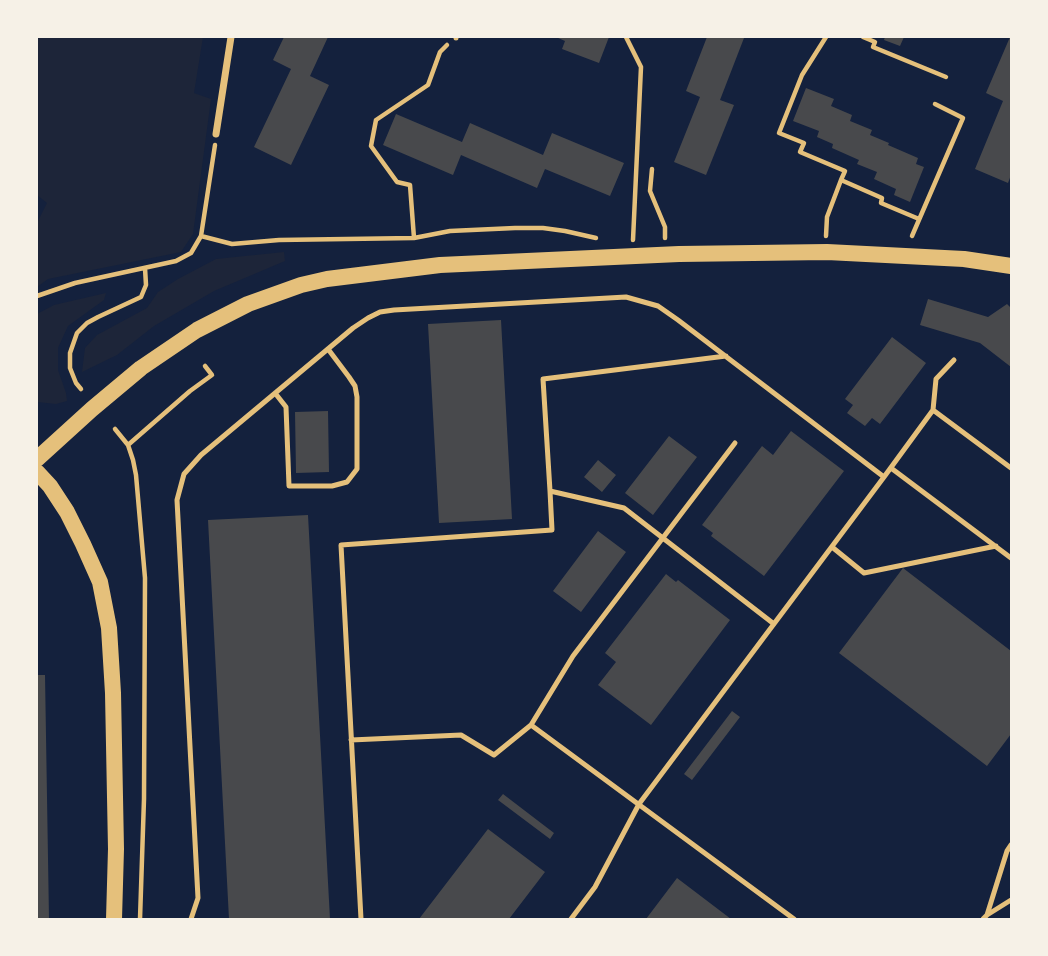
<!DOCTYPE html>
<html>
<head>
<meta charset="utf-8">
<style>
	body { margin:0 }
	#map { position:relative; width:1048px; height:956px; overflow:hidden; background:#14213d; font-family:"Open Sans",sans-serif }
	canvas { display:block }
	.frame { position:absolute; inset:0; border:38px solid #f6f1e7; pointer-events:none }
</style>
</head>
<body>
<div id="map">
<canvas width="1048" height="956"></canvas>
<div class="frame"></div>
</div>
<script>
const ctx = document.querySelector('canvas').getContext('2d');
ctx.lineJoin = 'round';
function fill(path, color) { ctx.fillStyle = color; ctx.fill(path, 'evenodd'); }
const shape = rows => new Path2D(rows.map(r => 'M' + r).join(''));
function strokePath(path, color, width, dash) { ctx.strokeStyle = color; ctx.lineWidth = width; ctx.lineCap = dash ? 'butt' : 'round'; ctx.setLineDash(dash || []); ctx.stroke(path); }
fill(shape([
	[37,37,203,37,194,93,211,99,193,234,181,252,48,279,37,287,37,223,47,203,37,195],
	[284,252,285,261,214,291,154,326,117,355,82,372,85,348,97,335,147,308,158,292,178,279,216,259],
	[106,293,104,300,68,326,58,348,58,370,66,393,67,401,56,404,37,402,37,314,54,305]
]), '#1d2539');
fill(shape([
	[284,37,328,37,310,76,329,85,291,165,254,147,291,69,273,60],
	[556,37,609,37,599,63,562,49,565,41],
	[707,37,744,38,720,100,734,105,706,175,674,162,700,97,686,91],
	[885,37,904,37,900,46,884,40],
	[1010,37,1011,37,1011,175,1008,183,975,169,1003,101,986,93],
	[806,88,834,99,831,106,852,115,850,121,872,130,870,135,889,143,888,145,918,158,916,164,924,167,910,202,894,195,896,189,874,179,877,172,857,164,859,160,832,148,833,144,817,137,819,131,793,121],
	[396,114,462,142,470,123,543,155,552,133,624,163,610,196,545,169,537,188,461,155,453,175,383,145],
	[928,299,988,317,1007,304,1011,308,1011,367,980,343,920,325],
	[501,320,512,519,439,523,428,324],
	[892,337,926,363,880,424,872,418,865,426,847,413,853,405,845,399],
	[328,411,329,472,296,473,295,412],
	[791,431,844,471,764,576,711,536,713,533,702,525,762,446,773,455],
	[669,436,697,457,653,515,625,493],
	[598,460,616,475,602,492,584,477],
	[308,515,330,919,229,919,208,520],
	[598,531,626,552,581,612,553,591],
	[903,568,1011,651,1011,734,987,766,839,653],
	[666,574,676,582,678,580,730,620,651,725,598,685,616,662,605,653],
	[37,675,45,675,49,919,37,919],
	[732,711,740,717,692,780,684,774],
	[503,794,554,833,550,839,498,800],
	[488,829,545,872,509,919,419,919],
	[677,878,731,919,646,919]
]), '#48494c');
strokePath(shape([
	[626,37,641,67,633,240],
	[826,37,802,75,779,133,804,143,800,152,845,171,841,180,882,198,881,203,919,219],
	[863,37,875,42,873,47,946,77],
	[652,169,650,191,665,227,665,238],
	[201,236,232,244,279,240,414,238,450,231,515,228,543,228,565,231,596,238],
	[826,236,827,217,841,180],
	[912,236,963,118,935,104],
	[414,238,410,185,397,182,371,146,376,120,428,85,440,52,447,45],
	[37,296,75,283,176,261,191,253,201,236,215,145],
	[81,389,76,383,70,368,70,353,77,333,87,323,98,317,141,297,146,285,145,268],
	[115,429,128,445,133,460,136,475,145,578,144,799,140,919],
	[128,445,190,391,212,375,205,366]
]), '#e5c07b', 4.5);
strokePath(shape([
	[456,38,456,37],
	[275,393,286,407,289,486,332,486,347,482,357,469,357,397,355,386,349,377,328,349],
	[933,410,1011,468],
	[891,468,1011,558],
	[884,477,933,410,936,379,954,360],
	[550,491,543,379,726,356],
	[832,547,864,573,996,546],
	[531,725,794,919],
	[351,740,461,735,494,755,531,725,573,656,735,443],
	[987,915,1011,900],
	[191,919,198,898,177,500,184,474,201,455,353,328,368,318,380,312,394,310,626,297,658,306,678,320,884,477,639,804,595,887,571,919],
	[361,919,341,545,552,530,550,491,624,508,774,624],
	[983,919,987,915,1007,851,1011,845]
]), '#e5c07b', 5);
strokePath(shape([
	[216,134,231,37]
]), '#e5c07b', 7);
strokePath(shape([
	[37,459,92,409,141,368,197,330,248,304,301,285,327,279,440,265,679,254,827,252,964,259,1011,266],
	[37,472,50,486,67,512,83,544,100,582,109,628,113,693,116,849,114,919]
]), '#e5c07b', 16);
</script>
</body>
</html>
